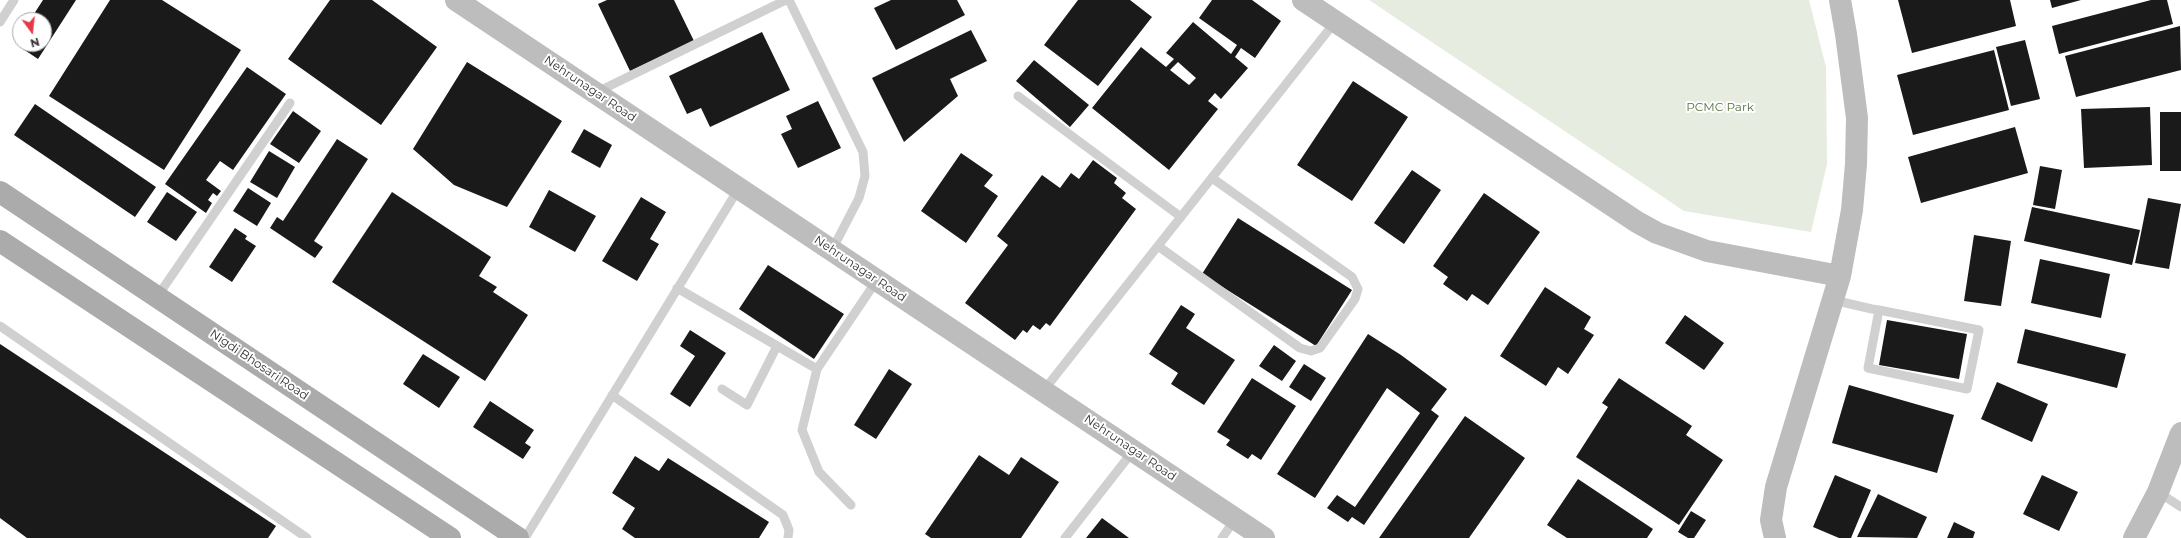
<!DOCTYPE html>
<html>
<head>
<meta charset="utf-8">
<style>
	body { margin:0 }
	#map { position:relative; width:2181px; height:538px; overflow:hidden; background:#fff; font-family:Montserrat,sans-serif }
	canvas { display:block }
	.north { position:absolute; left:12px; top:12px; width:40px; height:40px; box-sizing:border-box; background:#fff; border:1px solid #adadad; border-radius:50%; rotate:165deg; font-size:11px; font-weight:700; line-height:16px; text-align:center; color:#333 }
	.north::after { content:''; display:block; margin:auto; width:14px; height:18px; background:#e63946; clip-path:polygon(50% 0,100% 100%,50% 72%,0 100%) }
</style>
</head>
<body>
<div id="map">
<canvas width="2181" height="538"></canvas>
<div class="north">N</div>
</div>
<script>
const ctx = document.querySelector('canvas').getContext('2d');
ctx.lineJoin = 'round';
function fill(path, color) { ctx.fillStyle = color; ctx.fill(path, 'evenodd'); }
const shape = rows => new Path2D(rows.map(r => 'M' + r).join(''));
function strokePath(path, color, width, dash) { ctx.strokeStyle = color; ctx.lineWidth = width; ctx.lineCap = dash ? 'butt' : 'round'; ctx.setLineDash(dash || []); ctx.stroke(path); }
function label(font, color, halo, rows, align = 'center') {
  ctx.font = font + ' Montserrat,sans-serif'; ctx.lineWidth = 4; ctx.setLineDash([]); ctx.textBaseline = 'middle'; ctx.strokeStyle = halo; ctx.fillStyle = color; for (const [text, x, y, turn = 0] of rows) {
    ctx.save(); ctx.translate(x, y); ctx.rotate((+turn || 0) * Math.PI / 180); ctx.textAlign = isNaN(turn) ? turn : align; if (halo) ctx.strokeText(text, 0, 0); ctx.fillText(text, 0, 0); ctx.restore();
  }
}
fill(shape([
	[1369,0,1809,0,1826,67,1827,164,1811,232,1684,211]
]), '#e6ecdf');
fill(shape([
	[43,0,76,0,38,59,20,47,22,44,44,44,44,20,30,20],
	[110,0,162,0,241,50,164,170,49,96],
	[330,0,372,0,437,47,381,125,288,59],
	[607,0,674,0,694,41,630,71,598,4],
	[891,0,957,0,965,15,896,50,874,8],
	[1078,0,1130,0,1152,17,1098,86,1044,45],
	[1212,0,1252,0,1281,21,1255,58,1241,48,1235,57,1248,68,1221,99,1215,93,1208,101,1218,109,1169,170,1092,108,1141,47,1166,67,1174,59,1166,53,1193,22,1231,54,1237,45,1199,18],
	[1178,62,1196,78,1189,85,1170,70],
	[1898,0,2010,0,2016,26,1912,53],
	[2050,0,2081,0,2052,8],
	[2151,0,2167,0,2173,24,2059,54,2052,26],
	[2180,26,2181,70,2076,97,2065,56],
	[971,30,987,61,950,79,958,96,904,142,872,78],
	[762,32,790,90,710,127,701,108,687,114,669,76],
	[2025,40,2040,99,2011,106,1996,47],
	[1994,50,2009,110,1913,135,1897,75],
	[1034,60,1089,105,1070,127,1016,81],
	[467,62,562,121,507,207,454,185,413,149],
	[247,67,286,94,233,170,220,161,206,180,221,191,217,196,213,193,208,200,212,203,206,213,165,184],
	[1353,81,1408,117,1352,201,1297,165],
	[818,101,841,148,798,168,781,134,792,129,786,116],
	[35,104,156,187,135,217,14,135],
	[2150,107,2152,165,2084,168,2081,109],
	[293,111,321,131,299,163,270,144],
	[2160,112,2181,112,2181,171,2160,171],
	[2015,127,2028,173,1921,203,1908,157],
	[584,129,612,145,600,168,571,152],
	[337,139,368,159,314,241,323,247,315,258,270,228,277,217,283,221],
	[269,151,295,167,277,198,250,182],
	[961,153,993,175,984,186,998,196,966,243,921,211],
	[1093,160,1117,178,1114,183,1126,193,1122,198,1136,209,1050,326,1046,323,1040,330,1033,325,1027,333,1023,330,1015,340,965,303,1008,245,997,236,1042,175,1060,188,1071,173,1079,179],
	[2040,166,2062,170,2055,209,2033,205],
	[1412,170,1441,190,1404,244,1374,223],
	[248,188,271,203,257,226,233,211],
	[549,190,596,216,575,252,529,227],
	[167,192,197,212,176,241,147,222],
	[392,192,491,257,479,276,497,287,493,292,528,315,485,381,332,282],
	[1484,193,1540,232,1488,305,1472,294,1467,301,1443,284,1448,277,1433,266],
	[641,197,666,212,650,239,659,244,637,281,602,261],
	[2148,198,2181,204,2169,269,2135,263],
	[2032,207,2140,230,2132,265,2024,241],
	[1238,218,1352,290,1316,346,1202,274],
	[235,228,247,236,245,239,256,246,232,282,209,267],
	[1974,235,2011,241,2001,306,1964,301],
	[2040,259,2110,274,2101,318,2031,303],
	[768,265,844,314,814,359,739,309],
	[1545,287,1591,317,1584,329,1594,335,1568,374,1558,367,1546,386,1500,356],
	[1181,305,1195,314,1186,328,1235,360,1204,405,1171,384,1178,373,1149,354],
	[1685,315,1724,343,1704,370,1665,343],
	[1887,320,1967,334,1959,379,1879,365],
	[2025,329,2126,354,2117,388,2017,363],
	[690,330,726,353,690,407,670,394,695,356,680,346],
	[1368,334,1401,355,1447,389,1431,410,1439,416,1364,525,1352,517,1348,522,1327,508,1337,495,1355,507,1420,413,1387,388,1315,498,1277,474],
	[0,344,276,526,268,538,27,538,0,518],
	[1274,345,1296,361,1282,381,1259,366],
	[423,354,460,377,439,408,403,384],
	[1304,364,1326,378,1311,401,1289,387],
	[889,369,912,384,876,439,854,425],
	[1252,378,1296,406,1261,460,1252,454,1248,459,1226,445,1230,440,1217,432],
	[1619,378,1692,426,1686,435,1723,460,1679,525,1576,457,1608,407,1602,403],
	[1997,382,2048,404,2032,442,1981,419],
	[1849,385,1954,415,1937,473,1832,443],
	[490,401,534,430,525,443,531,447,523,459,473,427],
	[1465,416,1525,458,1469,538,1379,538],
	[979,455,1009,475,1021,457,1059,482,1021,538,931,538,925,534],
	[635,456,659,471,668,458,769,522,759,538,635,538,622,529,635,508,612,493],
	[1835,475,1871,490,1851,538,1839,538,1813,527],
	[2042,475,2078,492,2059,531,2023,514],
	[1578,479,1653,529,1647,538,1567,538,1547,525],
	[1878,494,1927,517,1917,538,1857,537],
	[1691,511,1706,520,1694,538,1688,538,1678,532],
	[1102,518,1129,538,1086,538],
	[1954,522,1975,532,1973,538,1947,538]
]), '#1a1a1a');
strokePath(shape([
	[789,0,863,152,865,176,859,198,832,250],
	[0,22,14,0],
	[597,92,786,0],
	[1018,96,1181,217],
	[1158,246,1300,348,1311,351,1320,348,1355,299,1358,289,1352,277,1212,178],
	[677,288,817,369],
	[157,297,290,103],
	[1833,300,1872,309,1879,310,1979,330,1967,389,1868,368,1879,310],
	[0,326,307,538],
	[722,389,747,405,777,346],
	[1044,390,1335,22],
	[612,395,783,515,789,530,788,538],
	[2158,492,2181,507],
	[851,505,819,472,802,430,817,369,877,280],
	[525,538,739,188],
	[1065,538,1133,451],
	[1222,538,1235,519]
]), '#d0d0d0', 9);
strokePath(shape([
	[456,0,1264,538],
	[1303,0,1637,222,1657,233,1707,251,1840,276],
	[1775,538,1771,520,1776,487,1840,276,1852,210,1856,164,1857,118,1846,34,1840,0],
	[2134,538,2158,492,2181,433]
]), '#bdbdbd', 22);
strokePath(shape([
	[0,192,518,538],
	[0,241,450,538]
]), '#ababab', 22);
label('12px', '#333', '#fff', [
	["Nehrunagar Road",590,89,34],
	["Nehrunagar Road",860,269,34],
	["Nigdi Bhosari Road",259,365,34],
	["Nehrunagar Road",1130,448,34]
]);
label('12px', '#56703f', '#fff', [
	["PCMC Park",1720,107]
]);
</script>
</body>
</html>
